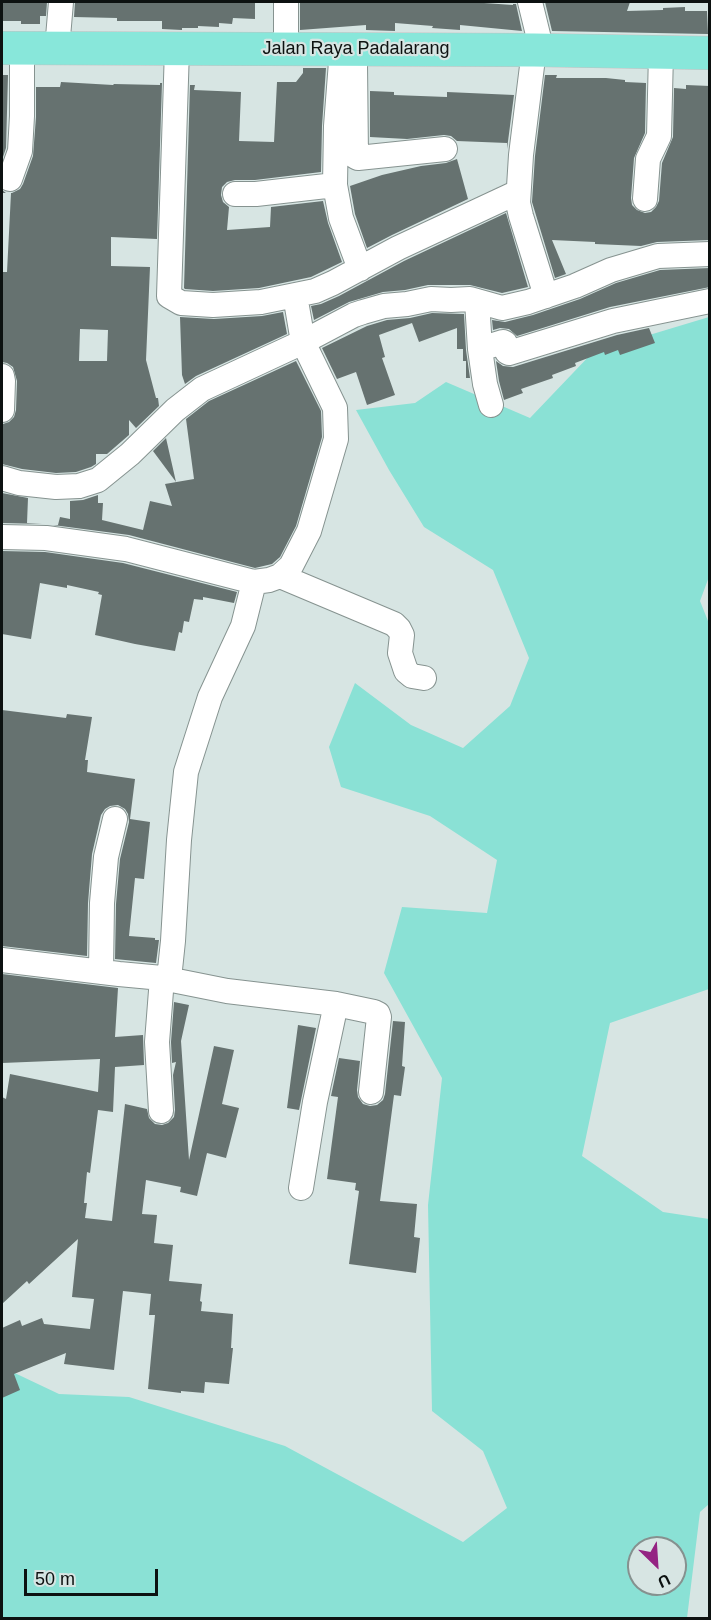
<!DOCTYPE html>
<html>
<head>
<meta charset="utf-8">
<style>
	body { margin:0 }
	#map { position:relative; width:711px; height:1620px; overflow:hidden; background:#d7e5e3; font-family:Arial,sans-serif }
	canvas { display:block }
	.frame { position:absolute; inset:0; border:3px solid #0d1211; pointer-events:none }
	.north { position:absolute; left:627px; top:1536px; width:60px; height:60px; box-sizing:border-box; background:#d7e5e3; border:2px solid #86918f; border-radius:50%; rotate:155deg; font-size:16px; font-weight:700; line-height:24px; text-align:center; color:#0d1211 }
	.north::after { content:''; display:block; margin:auto; width:21px; height:27px; background:#942383; clip-path:polygon(50% 0,100% 100%,50% 72%,0 100%) }
	.scale { position:absolute; left:24px; top:1569px; width:134px; height:27px; box-sizing:border-box; border:3px solid #0d1211; border-top:0; padding-left:8px; font-size:18px; line-height:21px; white-space:nowrap; color:#0d1211; -webkit-text-stroke:4px #d7e5e3; paint-order:stroke }
</style>
</head>
<body>
<div id="map">
<canvas width="711" height="1620"></canvas>
<div class="frame"></div>
<div class="north">U</div>
<div class="scale">50 m</div>
</div>
<script>
const ctx = document.querySelector('canvas').getContext('2d');
ctx.lineJoin = 'round';
function fill(path, color) { ctx.fillStyle = color; ctx.fill(path, 'evenodd'); }
const shape = rows => new Path2D(rows.map(r => 'M' + r).join(''));
function strokePath(path, color, width, dash) { ctx.strokeStyle = color; ctx.lineWidth = width; ctx.lineCap = dash ? 'butt' : 'round'; ctx.setLineDash(dash || []); ctx.stroke(path); }
function label(font, color, halo, rows, align = 'center') {
  ctx.font = font + ' Arial,sans-serif'; ctx.lineWidth = 4.5; ctx.setLineDash([]); ctx.textBaseline = 'middle'; ctx.strokeStyle = halo; ctx.fillStyle = color; for (const [text, x, y, turn = 0] of rows) {
    ctx.save(); ctx.translate(x, y); ctx.rotate((+turn || 0) * Math.PI / 180); ctx.textAlign = isNaN(turn) ? turn : align; if (halo) ctx.strokeText(text, 0, 0); ctx.fillText(text, 0, 0); ctx.restore();
  }
}
fill(shape([
	[709,317,710,574,700,601,710,626,709,989,610,1023,582,1156,663,1212,709,1219,709,1504,700,1512,687,1618,2,1618,2,1367,59,1394,129,1397,285,1446,463,1542,507,1508,483,1451,432,1411,428,1205,442,1078,384,973,402,907,487,913,497,860,430,816,341,787,329,747,355,683,411,725,463,748,510,706,529,658,493,570,424,527,389,470,356,410,415,403,446,382,530,418,593,352],
	[639,1548,675,1548,675,1584,639,1584]
]), '#8ae1d5');
fill(shape([
	[2,2,47,2,46,16,40,16,40,24,21,24,21,21,2,21],
	[75,2,255,2,255,19,233,18,232,24,219,23,219,27,198,26,198,28,182,28,182,30,162,29,162,21,117,21,117,18,74,17],
	[300,2,484,2,484,3,513,5,513,4,516,4,522,31,460,25,460,30,432,28,433,26,395,23,395,31,366,30,366,25,300,30],
	[545,2,630,2,627,11,663,10,663,8,685,7,685,11,707,11,708,34,552,31],
	[303,68,326,68,322,126,321,172,255,180,235,180,227,182,222,187,221,195,223,202,229,207,227,230,270,227,271,207,323,201,328,223,342,262,311,277,259,288,213,291,185,289,184,288,190,85,195,85,194,90,241,92,239,141,274,142,277,82,296,82,303,73],
	[2,75,8,75,6,148,2,160],
	[545,75,557,75,556,78,606,78,625,80,625,82,646,83,645,133,634,158,631,198,632,205,637,210,645,213,651,212,656,207,659,201,662,163,673,137,674,88,686,89,686,85,710,86,710,240,657,242,641,246,595,244,595,242,552,240,566,274,555,278,532,202,535,156],
	[61,82,113,85,114,84,160,85,160,83,162,83,157,239,111,237,111,266,150,267,146,360,156,398,158,398,159,406,136,428,129,420,129,435,107,454,96,454,96,464,91,467,76,472,56,473,22,469,2,464,2,426,3,424,9,422,14,417,16,410,17,381,13,367,7,363,2,362,2,272,7,272,11,193,2,193,2,190,6,193,12,193,20,189,23,184,33,156,36,117,36,87,60,87],
	[80,329,108,330,107,361,79,361],
	[370,91,394,92,394,95,447,97,447,92,514,95,507,149,507,143,457,141,451,136,444,135,407,139,370,137],
	[457,159,468,199,392,235,367,248,355,214,350,186,382,175,421,166,446,163],
	[506,213,528,287,502,293,470,285,428,285,405,290,383,292,349,302,314,320,311,306,321,304,339,296,404,261],
	[710,268,710,287,610,307,517,336,509,329,500,328,493,330,492,320,505,322,533,315,580,299,616,283,660,270],
	[283,312,287,334,196,376,185,384,182,375,180,317,214,319,262,316],
	[432,313,464,314,466,350,470,378,466,378,466,361,463,361,463,349,457,349,457,328,419,342,412,323,379,335,385,357,382,358,395,395,367,405,356,372,337,379,322,348,367,326,387,320,410,318],
	[649,328,655,343,620,355,618,350,605,355,604,352,575,363,576,366,552,375,553,378,521,389,523,393,504,400,499,381,496,361,503,366,513,367,617,335],
	[296,361,321,411,322,437,296,526,280,557,272,564,255,568,129,535,53,525,58,525,60,517,70,519,70,501,83,500,98,495,98,503,103,503,102,520,143,530,150,501,172,506,165,484,194,479,186,419,209,401],
	[166,438,176,482,153,451],
	[2,493,28,498,27,523,42,524,2,523],
	[2,551,45,552,123,563,237,592,234,603,203,597,203,600,194,599,189,622,184,621,182,633,179,632,175,651,135,644,95,635,102,595,98,594,99,592,67,585,67,588,40,583,31,639,2,634],
	[2,710,66,718,67,714,92,717,85,760,88,760,87,772,135,779,130,819,150,822,144,879,135,878,129,936,155,938,155,940,159,940,156,963,115,959,116,904,120,859,129,822,128,814,125,809,118,805,110,806,105,809,101,815,92,854,88,903,87,956,2,946],
	[2,974,118,988,115,1037,143,1035,144,1065,115,1067,113,1112,98,1110,90,1173,87,1172,84,1203,87,1203,85,1218,112,1221,125,1104,147,1109,149,1118,155,1124,162,1125,168,1123,174,1117,175,1110,173,1075,176,1062,172,1063,171,1042,174,1002,189,1005,181,1041,189,1160,214,1046,234,1050,222,1104,239,1108,226,1158,207,1153,197,1196,180,1192,181,1187,146,1180,142,1214,157,1215,154,1243,173,1245,169,1281,202,1284,200,1301,202,1302,201,1311,233,1314,231,1348,233,1348,229,1384,205,1382,204,1393,181,1391,181,1393,148,1389,155,1315,149,1315,151,1294,123,1291,114,1370,64,1364,66,1353,14,1374,20,1390,2,1398,2,1328,20,1320,22,1326,42,1318,44,1324,90,1329,94,1299,72,1297,78,1239,29,1284,27,1281,2,1304,2,1097,6,1099,10,1074,98,1092,100,1059,2,1063],
	[393,1021,405,1022,402,1066,405,1067,401,1096,394,1095,380,1201,417,1204,414,1237,420,1238,416,1273,349,1264,359,1191,355,1190,356,1183,327,1179,338,1097,331,1096,339,1058,360,1061,357,1090,358,1097,363,1104,370,1106,377,1105,383,1100,385,1094],
	[298,1025,316,1028,299,1110,287,1108]
]), '#667270');
const minor = shape([
	[286,2,286,49],
	[530,2,542,51],
	[57,49,61,2],
	[177,49,169,296,181,303,213,305,261,302,315,291,333,283,398,248,518,192],
	[342,49,336,126,335,185,341,218,360,269],
	[534,50,521,155,518,203,521,216,546,296],
	[355,64,356,157,358,158,445,149],
	[10,179,20,151,22,116,22,48],
	[235,194,256,194,335,185],
	[645,199,648,159,659,136,661,53],
	[477,301,480,349,485,384,491,405],
	[480,349,503,342,505,343,507,352,509,353,613,321,710,301],
	[2,376,3,381,2,410],
	[2,478,19,483,56,487,79,486,98,480,130,454,175,410,202,389,303,342,354,315,363,312,384,306,407,304,431,299,451,300,470,299,502,308,528,302,575,286,611,270,658,256,710,254],
	[2,537,46,538,126,549,254,582,269,580,280,576,291,566,309,531,336,439,335,408,303,342,295,295],
	[280,576,394,624,399,629,402,635,400,653,406,671,412,676,424,678],
	[2,960,119,974,162,978,227,991,336,1004,374,1012,378,1014,379,1017,371,1092],
	[101,972,102,903,106,857,115,819],
	[169,979,173,941,179,840,186,772,210,697,243,626,254,582],
	[161,1111,157,1042,162,978],
	[301,1188,315,1102,336,1004]
]);
const highway = shape([
	[2,48,534,50,710,53]
]);
strokePath(minor, '#869390', 26);
strokePath(highway, '#c0c1c1', 34);
strokePath(minor, '#fff', 24);
strokePath(highway, '#88e7da', 33);
label('18px', '#0d1211', '#d7e5e3', [
	["Jalan Raya Padalarang",356,49]
]);
</script>
</body>
</html>
